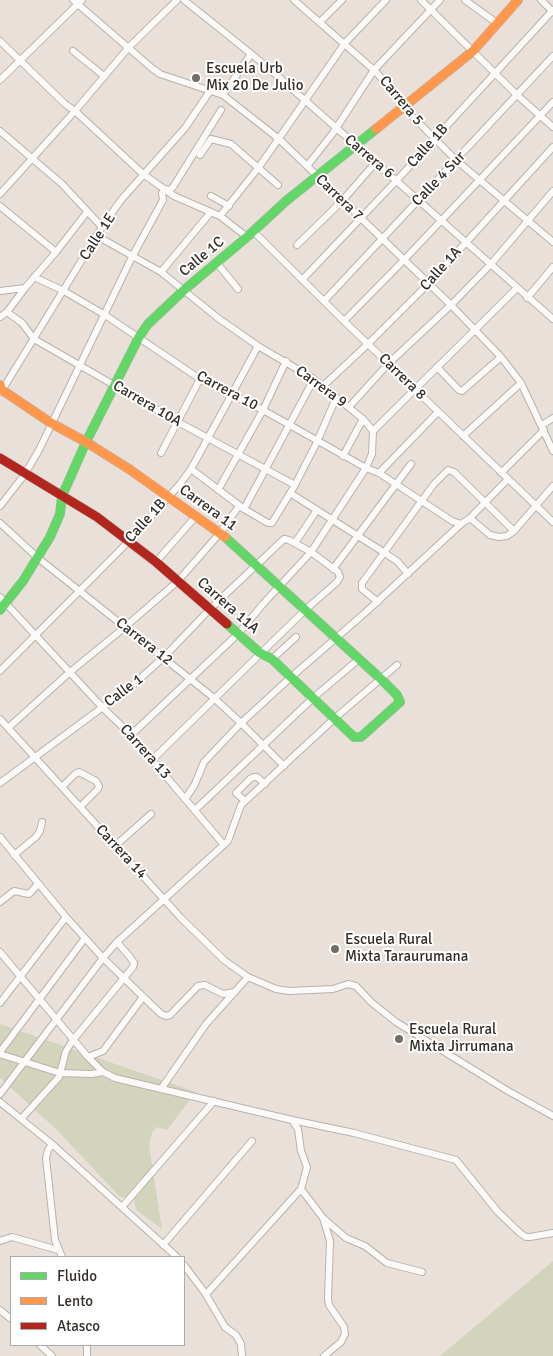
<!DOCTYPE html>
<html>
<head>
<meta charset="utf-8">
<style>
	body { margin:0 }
	#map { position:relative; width:553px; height:1356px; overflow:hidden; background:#e9e1d9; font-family:Signika,sans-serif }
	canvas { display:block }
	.legend { position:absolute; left:10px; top:1256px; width:175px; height:90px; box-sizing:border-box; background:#fff; border:1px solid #adaba9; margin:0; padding:6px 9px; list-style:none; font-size:15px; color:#332e29 }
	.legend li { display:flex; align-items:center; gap:10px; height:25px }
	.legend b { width:25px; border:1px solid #adaba9 }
</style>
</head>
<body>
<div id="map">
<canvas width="553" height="1356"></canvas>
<ul class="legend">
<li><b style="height:6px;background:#63d668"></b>Fluido</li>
<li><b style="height:6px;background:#ff974d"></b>Lento</li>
<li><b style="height:6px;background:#b3261e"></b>Atasco</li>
</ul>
</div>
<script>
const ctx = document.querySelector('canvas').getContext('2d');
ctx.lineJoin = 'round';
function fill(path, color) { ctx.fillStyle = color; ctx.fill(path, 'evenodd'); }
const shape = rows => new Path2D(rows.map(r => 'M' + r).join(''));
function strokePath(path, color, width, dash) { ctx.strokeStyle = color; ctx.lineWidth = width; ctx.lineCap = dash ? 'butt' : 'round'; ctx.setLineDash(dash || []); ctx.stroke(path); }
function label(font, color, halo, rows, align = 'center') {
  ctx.font = font + ' Signika,sans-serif'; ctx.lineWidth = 4; ctx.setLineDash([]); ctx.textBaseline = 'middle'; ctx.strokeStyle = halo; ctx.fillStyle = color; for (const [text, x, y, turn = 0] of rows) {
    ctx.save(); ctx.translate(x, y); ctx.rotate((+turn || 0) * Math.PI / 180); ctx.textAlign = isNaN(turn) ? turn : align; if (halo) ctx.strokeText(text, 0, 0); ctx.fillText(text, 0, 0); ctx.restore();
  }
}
fill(shape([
	[0,1024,196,1092,167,1130,157,1127,152,1133,149,1145,162,1229,136,1210,134,1199,120,1197,57,1130,0,1078],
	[553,1261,553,1356,440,1356]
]), '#d2d5bc');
const street = shape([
	[73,0,153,69,160,74,223,95,279,139,451,305,501,357,521,383,553,451],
	[184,0,265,65,553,319],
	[294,0,374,70,394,92,404,108,457,161,553,242],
	[421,0,517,95,553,127],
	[465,0,498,24],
	[541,0,553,12],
	[320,22,342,0],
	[0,41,65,104,75,111,143,174,174,196,220,216,247,237],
	[73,51,104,76],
	[0,80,82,0],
	[223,95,251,54],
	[0,131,62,184,102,227],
	[200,155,211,139,231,144,278,185],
	[307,166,333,133,374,70,440,0],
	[0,194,75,111,129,47,177,0],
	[211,196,229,206],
	[0,206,56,252],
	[220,216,259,167,345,43,386,0],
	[253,231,344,321,553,522],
	[97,236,161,272,218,318,258,346,314,379,363,419,373,431],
	[297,245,342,201,376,162],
	[216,262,238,289],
	[161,272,211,212],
	[34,277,64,291,105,315,200,379,263,410,366,468,379,473,452,521,461,524,470,518,490,535,499,537,507,536,514,531,553,486],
	[302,280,397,180,553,10],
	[0,291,25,288],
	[527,298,553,267],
	[324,301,553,56],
	[7,312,22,323,34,339,178,422,295,485],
	[0,317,7,312,25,288,56,252,87,212],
	[344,321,404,260,553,102],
	[437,367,459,390,462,391,501,357],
	[323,386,368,344,429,283,553,147],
	[1,392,102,227,121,200,185,128,210,91],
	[349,407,388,364,451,305,491,264,553,191],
	[542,425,553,418],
	[373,431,517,288],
	[463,436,521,383],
	[161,453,200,379],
	[343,456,363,419],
	[191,469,244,509,268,523,272,523,295,485,317,442,336,398],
	[379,473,438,412],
	[501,473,544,430],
	[218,490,263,410,286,361],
	[290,493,385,553,398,562,408,574],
	[0,506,25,474,39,450,132,257,163,200,162,193,165,189,170,190,173,187,221,110],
	[244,509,314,379],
	[470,518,508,479],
	[0,523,38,558,214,698,241,723,284,766],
	[295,543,317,510],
	[156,562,196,516],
	[333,569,411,464],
	[0,597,102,707,131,735,224,845],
	[378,602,362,589,362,583,434,484,448,470,454,472,514,531],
	[272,659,296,637],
	[0,671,129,541,180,484,191,469,208,438,258,346],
	[0,719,181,918,225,961,248,977,276,989,289,991,333,989,348,984,356,986,371,1002,396,1022,508,1091,553,1116],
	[8,728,70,672,125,627,178,581,220,533,239,506],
	[131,735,239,633,263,604,311,552,366,468,372,454,373,431],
	[0,783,134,684,164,657,211,608,284,539,289,540,311,552,338,572,340,577,337,582,304,611,152,760],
	[62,787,75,774,79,772,96,781,99,786,98,789,80,807],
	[185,799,194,786,204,762,241,723,290,678,366,612,461,524],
	[245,801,236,793,250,779,254,777,257,777,265,784],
	[195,810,313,698,359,659],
	[0,837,66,917,103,958,161,1014,166,1016,170,1015,198,986,205,985,223,994,235,992],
	[115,846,151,814],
	[14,855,36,837,40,831,42,822],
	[0,902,14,891,29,894,38,884],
	[0,952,88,1057,103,1072,115,1078,292,1120,354,1133,456,1160,498,1212,520,1233,526,1237,530,1237,553,1233],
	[0,1003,66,917],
	[0,1052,85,938],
	[0,1054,60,1073,92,1074,103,1072],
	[88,1057,103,1051,143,997],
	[161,1089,206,1024,248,977],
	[0,1094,103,958,117,942,228,841,241,805,335,718,397,665],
	[0,1102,52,1144,177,1257],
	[22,1118,59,1077,66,1051,73,1040,133,967,134,963,130,957,117,942],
	[52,1144,48,1150,46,1158,55,1240,62,1257],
	[301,1189,323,1218,346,1238,365,1246,387,1263,422,1272],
	[122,1207,214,1101],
	[323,1218,330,1241,328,1299,329,1305,344,1327,345,1334,341,1342,324,1356],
	[0,1241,12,1237,58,1250],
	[163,1245,252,1141],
	[184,1265,205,1293,225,1327,236,1335,241,1344,242,1356],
	[205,1293,208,1292,301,1189,307,1167,301,1151,298,1129,292,1120],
	[0,1310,11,1319],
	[40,1345,52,1356],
	[87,1356,87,1345]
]);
const fast = shape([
	[225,537,381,679,397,695,400,702,361,737,354,737,272,659,260,653,227,624],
	[0,610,23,581,50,537,60,514,62,496,86,442,139,337,148,324,184,290,247,237,286,201,376,129]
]);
const slow = shape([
	[376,129,473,51,518,0],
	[0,385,2,390,51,423,86,442,129,469,225,537]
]);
const jam = shape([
	[0,458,97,517,156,562,227,624]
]);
strokePath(street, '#b8b2ab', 8);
strokePath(fast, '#b8b2ab', 10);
strokePath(slow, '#b8b2ab', 10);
strokePath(jam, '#b8b2ab', 10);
strokePath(street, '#fcfaf9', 6);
strokePath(fast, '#63d668', 9);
strokePath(slow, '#ff974d', 9);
strokePath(jam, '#b3261e', 9);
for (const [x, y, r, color] of [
	[196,78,5,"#736d67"],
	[335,949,5,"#736d67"],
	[399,1039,5,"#736d67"]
]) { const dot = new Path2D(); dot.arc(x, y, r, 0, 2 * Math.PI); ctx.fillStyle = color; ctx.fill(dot); strokePath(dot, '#fff', 2); }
label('15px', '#332e29', '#fff', [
	["Escuela Urb",206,69],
	["Mix 20 De Julio",206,86],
	["Escuela Rural",345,940],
	["Mixta Taraurumana",345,957],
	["Escuela Rural",409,1030],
	["Mixta Jirrumana",409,1047]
], 'left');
label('15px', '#332e29', '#fff', [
	["Carrera 5",401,101,50],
	["Calle 1B",428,146,-48],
	["Carrera 6",369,157,40],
	["Calle 4 Sur",439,179,-46],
	["Carrera 7",339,198,44],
	["Calle 1E",98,237,-57],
	["Calle 1C",202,257,-40],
	["Calle 1A",441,269,-48],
	["Carrera 8",402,377,44],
	["Carrera 9",321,387,36],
	["Carrera 10",227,391,28],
	["Carrera 10A",147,404,30],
	["Carrera 11",208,508,36],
	["Calle 1B",146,521,-48],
	["Carrera 11A",228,606,41],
	["Carrera 12",144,642,38],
	["Calle 1",124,691,-37],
	["Carrera 13",145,752,48],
	["Carrera 14",121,852,47]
]);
</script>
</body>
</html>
